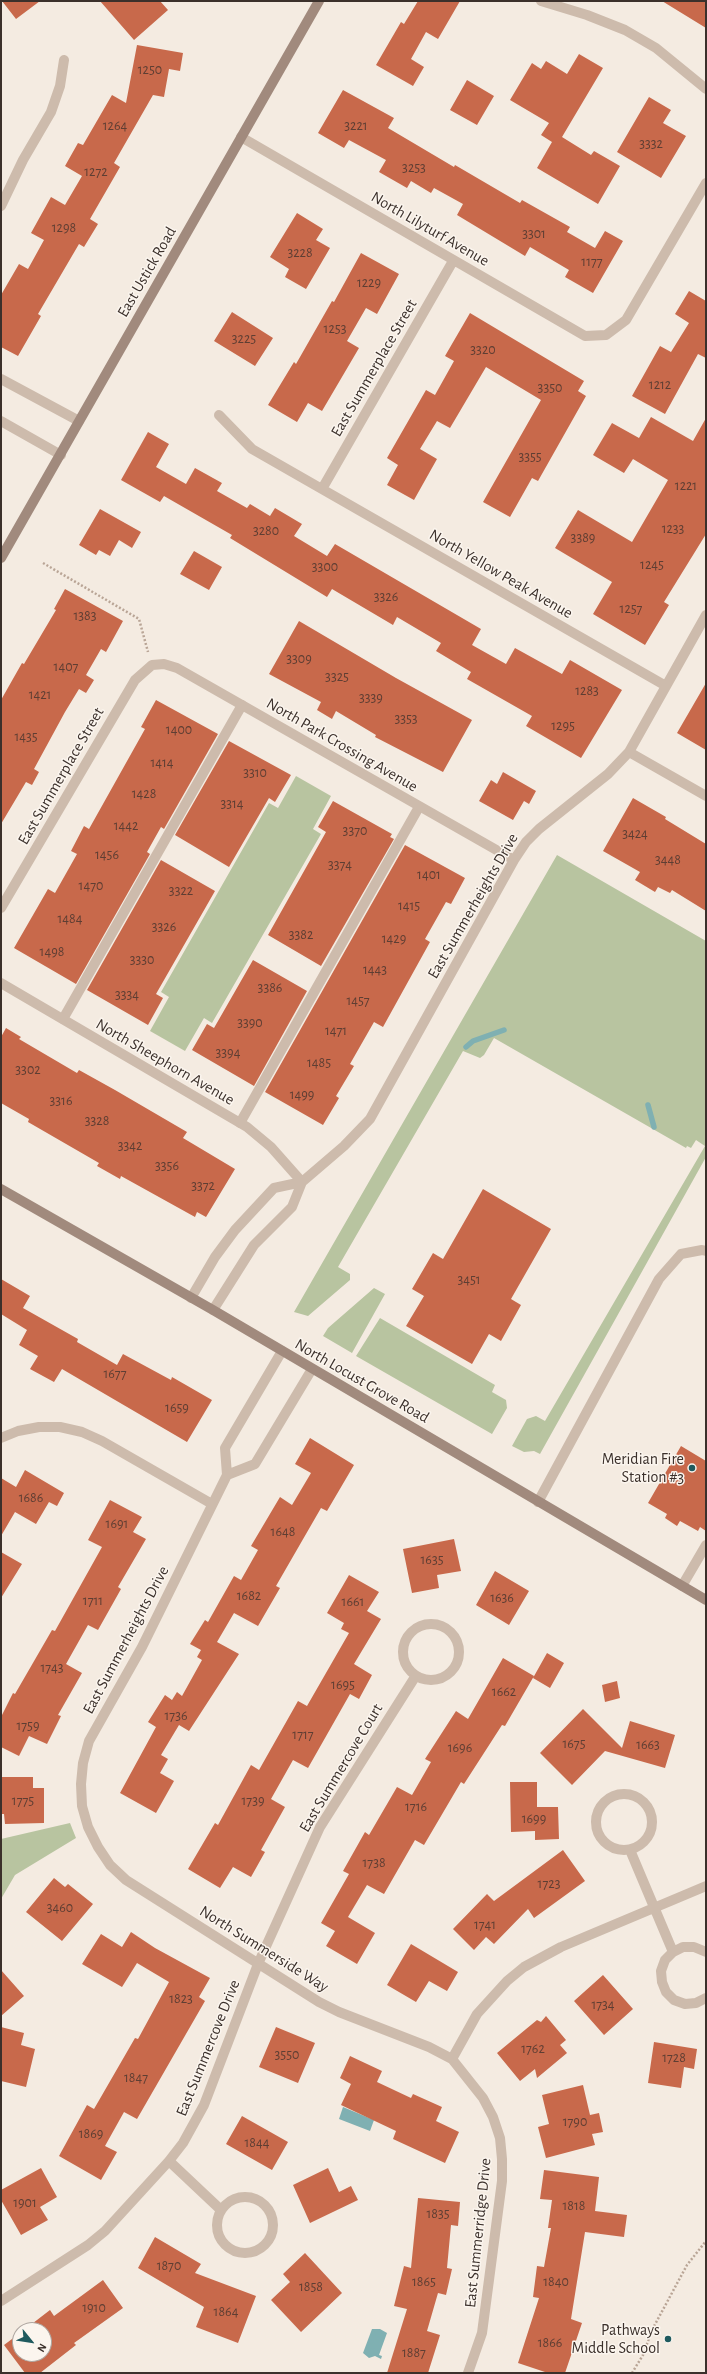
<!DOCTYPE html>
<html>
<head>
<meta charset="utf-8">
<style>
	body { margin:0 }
	#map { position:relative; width:707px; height:2374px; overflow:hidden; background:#f4ebe1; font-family:"Alegreya Sans",sans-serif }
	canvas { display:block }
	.frame { position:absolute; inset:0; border:2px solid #3b302b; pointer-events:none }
	.north { position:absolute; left:12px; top:2322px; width:40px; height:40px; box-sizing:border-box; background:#fbf5ee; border:1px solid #aea6a0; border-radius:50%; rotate:120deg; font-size:11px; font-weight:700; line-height:16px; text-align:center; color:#3b302b }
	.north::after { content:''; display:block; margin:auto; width:14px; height:18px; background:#1f5a5e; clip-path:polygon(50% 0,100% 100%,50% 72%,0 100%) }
</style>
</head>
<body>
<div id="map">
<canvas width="707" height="2374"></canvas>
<div class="frame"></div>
<div class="north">N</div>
</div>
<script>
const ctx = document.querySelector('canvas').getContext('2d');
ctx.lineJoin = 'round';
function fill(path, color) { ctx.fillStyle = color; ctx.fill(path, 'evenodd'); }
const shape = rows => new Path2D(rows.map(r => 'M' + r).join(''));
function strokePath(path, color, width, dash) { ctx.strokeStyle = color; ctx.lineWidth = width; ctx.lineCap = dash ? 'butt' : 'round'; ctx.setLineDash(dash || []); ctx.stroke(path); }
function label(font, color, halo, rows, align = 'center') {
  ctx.font = font + ' "Alegreya Sans",sans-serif'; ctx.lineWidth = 3; ctx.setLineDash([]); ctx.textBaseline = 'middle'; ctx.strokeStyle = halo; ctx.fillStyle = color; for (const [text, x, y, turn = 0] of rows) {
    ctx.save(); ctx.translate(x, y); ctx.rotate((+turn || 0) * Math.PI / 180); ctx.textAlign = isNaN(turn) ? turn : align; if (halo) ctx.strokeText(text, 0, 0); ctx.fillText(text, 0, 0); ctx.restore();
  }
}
fill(shape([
	[296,776,331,796,313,829,321,834,212,1023,204,1018,185,1051,150,1031,169,997,161,992,269,803,278,808],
	[557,855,706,941,706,1157,540,1454,534,1451,524,1452,512,1446,527,1419,536,1416,545,1421,705,1146,696,1140,691,1148,687,1146,686,1148,494,1038,484,1055,480,1058,463,1051,338,1267,350,1274,350,1280,308,1316,294,1312],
	[374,1288,385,1294,352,1353,323,1336,328,1328],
	[380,1318,495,1385,492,1392,506,1400,507,1408,492,1434,356,1356],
	[70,1823,76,1838,15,1875,1,1899,1,1839]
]), '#b8c4a0');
fill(shape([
	[343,2107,374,2120,370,2131,339,2119],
	[372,2329,380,2329,387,2333,379,2355,382,2356,381,2359,375,2356,369,2358,363,2353]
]), '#7fb0b2');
strokePath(shape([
	[466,1047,473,1041,504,1030],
	[648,1105,654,1127]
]), '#7fb0b2', 5.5);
fill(shape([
	[2,1,40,1,16,19],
	[100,1,160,1,168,10,134,40],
	[418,1,460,1,438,39,426,32,411,59,424,67,413,86,376,65,401,22,404,24],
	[662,1,706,1,706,28],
	[137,45,183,53,180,71,169,69,164,97,153,95,114,163,120,167,90,219,98,224,84,247,79,244,38,314,41,316,18,356,1,347,1,295,19,264,28,269,44,240,31,233,51,197,65,205,82,176,65,166,78,143,83,145,112,95,126,103],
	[579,54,603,68,562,137,591,155,594,151,620,166,598,204,537,168,552,142,541,135,549,123,510,100,532,63,541,69,546,61,567,74],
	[467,80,494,96,477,125,450,110],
	[343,90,394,118,388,128,454,167,455,165,520,203,522,200,570,227,567,232,595,248,605,231,623,241,593,293,565,277,569,270,530,247,525,256,457,215,463,204,434,188,431,193,411,181,407,188,379,172,386,160,349,140,344,148,318,133],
	[649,97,671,110,663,123,686,136,661,178,617,152],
	[297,213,323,229,316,240,330,248,306,289,285,277,289,269,270,257],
	[361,253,399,274,377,314,366,308,347,341,359,348,322,411,308,403,297,422,268,405,294,362,296,364,332,301,334,302],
	[689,291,706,301,706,358,698,354,665,414,632,396,660,346,671,352,689,323,675,314],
	[232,312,273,338,255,366,214,341],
	[470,313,584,381,578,391,586,396,538,481,532,478,510,517,483,502,541,400,486,367,450,428,437,421,420,449,437,459,414,500,387,485,398,465,387,458,426,390,435,395,454,361,445,356],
	[651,417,693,441,706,418,706,534,664,602,669,605,645,645,593,614,612,582,555,548,578,510,632,542,668,480,633,459,624,473,593,455,612,423,639,438],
	[148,432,169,444,156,467,186,484,195,468,222,483,217,491,247,508,250,504,270,516,275,508,302,524,294,536,327,556,335,544,481,629,472,645,506,664,515,648,562,674,570,660,622,690,581,758,526,726,532,716,467,679,471,672,436,651,441,643,397,617,393,625,332,589,327,597,230,538,232,535,164,496,160,502,121,480],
	[100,509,141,532,132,548,119,540,110,556,99,550,96,555,79,545],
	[194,551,222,567,209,590,180,574],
	[65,589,123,621,106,652,101,649,86,675,94,680,86,693,79,689,65,712,34,769,39,772,32,785,26,782,1,824,1,700,22,663,24,664,56,610,54,609],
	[299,621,396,678,472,720,443,772,375,737,376,735,336,711,332,719,317,710,321,702,269,674],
	[706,683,706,750,677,733],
	[156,700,218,734,164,829,161,827,147,852,150,854,76,984,14,948,48,889,55,893,77,854,71,851,84,826,89,829,145,729,141,727],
	[229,741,291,775,275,802,269,798,229,867,175,835],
	[503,772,536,791,529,804,524,801,513,820,479,801,491,780,497,784],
	[633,798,666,817,665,819,706,844,706,911,672,890,670,893,658,887,655,892,635,880,640,872,603,851],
	[333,801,392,834,390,837,394,839,321,966,268,935,326,832,318,827],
	[405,845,465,878,451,904,446,902,425,939,430,942,383,1027,374,1022,350,1064,354,1066,336,1096,339,1098,323,1125,265,1092],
	[161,860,215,891,156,994,163,998,148,1025,87,990],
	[253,960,307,991,254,1086,192,1050,207,1024,214,1028],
	[6,1028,21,1037,19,1039,77,1073,79,1070,115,1090,187,1132,183,1138,235,1169,206,1217,197,1212,195,1217,121,1176,120,1179,97,1166,99,1163,28,1122,29,1119,1,1103,1,1037],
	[483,1189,551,1229,511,1299,521,1305,501,1341,489,1334,472,1364,406,1326,424,1296,412,1289,433,1253,443,1259],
	[1,1279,30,1296,23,1308,78,1339,77,1342,117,1365,123,1354,171,1380,172,1377,212,1400,187,1442,62,1369,54,1382,30,1369,38,1356,19,1345,27,1330,1,1314],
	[310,1438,354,1465,327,1511,321,1508,276,1586,280,1588,258,1626,234,1613,217,1642,239,1654,189,1731,179,1725,161,1755,168,1759,160,1773,174,1781,156,1813,120,1793,156,1727,148,1722,165,1695,172,1700,177,1692,182,1696,202,1660,197,1657,201,1650,190,1644,205,1620,208,1622,234,1576,241,1580,258,1550,251,1546,280,1497,292,1505,311,1473,295,1464],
	[681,1446,706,1461,706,1531,700,1527,698,1531,680,1521,677,1526,665,1518,667,1514,648,1503],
	[25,1470,64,1493,57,1506,49,1502,36,1524,15,1512,1,1536,1,1478,16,1487],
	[110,1500,142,1517,133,1532,146,1539,118,1587,121,1589,98,1630,88,1625,66,1664,82,1673,58,1715,61,1716,47,1744,29,1736,19,1756,1,1747,1,1717,13,1693,15,1694,52,1630,55,1631,102,1547,88,1540],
	[454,1539,461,1571,437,1575,439,1588,412,1593,403,1549],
	[1,1552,22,1564,1,1598],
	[495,1571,529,1591,509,1625,476,1605],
	[349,1575,379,1592,367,1611,381,1619,354,1664,372,1675,359,1699,350,1694,308,1768,293,1760,271,1799,285,1807,261,1850,265,1852,251,1877,233,1867,220,1888,188,1869,215,1823,218,1825,251,1765,259,1770,298,1701,307,1706,349,1633,341,1629,344,1623,327,1613],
	[547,1653,564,1663,550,1688,533,1678],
	[503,1658,534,1676,505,1726,502,1725,464,1784,461,1782,424,1845,415,1840,384,1894,367,1885,348,1917,375,1933,357,1964,326,1946,335,1931,321,1923,349,1874,343,1871,365,1832,369,1835,397,1787,412,1795,431,1762,425,1759,456,1711,468,1719],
	[617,1681,620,1698,605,1702,602,1685],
	[583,1709,622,1748,630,1721,675,1735,665,1768,605,1751,572,1785,540,1753],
	[1,1777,33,1777,33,1788,44,1788,44,1823,5,1824,4,1814,1,1814],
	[510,1782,537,1782,537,1807,558,1807,559,1839,535,1840,535,1831,511,1832],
	[563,1850,585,1881,534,1918,528,1909,494,1944,486,1937,474,1950,453,1929,487,1894,494,1901],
	[54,1878,65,1887,68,1884,93,1904,62,1941,26,1912],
	[131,1932,155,1948,210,1978,199,1997,205,2001,137,2119,124,2112,105,2146,117,2152,101,2180,59,2156,87,2105,94,2109,135,2038,138,2039,169,1982,137,1963,122,1987,82,1964,101,1934,122,1947],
	[411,1944,458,1972,447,1991,429,1981,416,2002,387,1985],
	[1,1970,24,1996,1,2016],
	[603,1975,633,2009,604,2035,574,2001],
	[546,2016,566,2040,560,2045,567,2053,537,2078,535,2069,520,2081,497,2053,537,2020,541,2022],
	[1,2027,24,2033,21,2045,35,2049,26,2087,1,2081],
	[276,2027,315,2043,298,2083,259,2067],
	[654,2042,697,2049,694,2069,684,2067,681,2088,648,2083],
	[350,2056,382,2071,377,2082,411,2098,413,2094,442,2107,436,2121,459,2132,445,2163,393,2139,396,2131,341,2105,351,2084,340,2078],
	[583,2085,590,2115,599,2113,603,2132,592,2134,595,2145,546,2158,538,2127,549,2124,542,2095],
	[242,2116,288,2142,272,2170,226,2144],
	[41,2168,57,2197,40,2207,48,2220,21,2235,1,2200,1,2190],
	[328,2168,339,2192,351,2186,358,2200,310,2223,293,2185],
	[544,2170,599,2177,595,2211,627,2215,624,2237,585,2232,571,2319,582,2323,565,2373,548,2373,518,2363,539,2298,533,2297,537,2266,544,2267,551,2228,548,2228,552,2200,540,2199],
	[418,2198,460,2202,458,2226,451,2225,447,2268,452,2269,446,2295,438,2293,427,2331,440,2335,428,2373,387,2373,407,2309,394,2306,404,2266,411,2268],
	[155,2237,201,2264,195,2273,256,2296,238,2343,196,2327,204,2307,138,2268],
	[305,2253,342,2293,301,2332,271,2300,290,2282,283,2274],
	[103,2280,123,2308,74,2343,76,2345,40,2373,25,2373,4,2345,20,2333,20,2354,44,2354,44,2330,24,2330,50,2310,54,2316]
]), '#c8694b');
strokePath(shape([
	[43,563,139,619,148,652],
	[632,2373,643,2355,652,2330,687,2265,706,2241]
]), '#b9a596', 2.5, [2, 2]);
strokePath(shape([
	[63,1019,242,705],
	[240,1123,419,807],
	[538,1502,659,1279,681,1254,702,1250,706,1251],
	[682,1586,706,1545]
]), '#cdbbac', 10);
strokePath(shape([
	[541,1,587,15,625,30,656,48,706,89],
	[241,137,585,336,606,335,626,320,706,183],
	[1,206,23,160,51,112,60,86,64,60],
	[1,379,79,421],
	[219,415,252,449,666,686],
	[1,421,61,455],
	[322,489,453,261],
	[629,752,706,796],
	[1,908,135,680,152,665,164,664,177,668,514,860],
	[1,983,247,1127,271,1147,302,1182,344,1146,370,1119,514,860,526,842,539,829,608,774,629,752,706,615],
	[191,1298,215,1257,235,1230,274,1188,302,1182,292,1207,254,1245,213,1310],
	[282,1351,225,1448,227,1475,255,1464,312,1369],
	[1,1438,18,1431,39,1427,60,1427,82,1432,102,1441,212,1504],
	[227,1475,142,1647,89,1741,83,1763,81,1784,82,1806,88,1827,98,1847,110,1865,126,1880,319,2002,339,2012,429,2047,452,2059,483,2098,493,2117,500,2138,502,2159,502,2181,482,2333,468,2373],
	'403 1652a28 28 0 1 1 56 0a28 28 0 1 1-56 0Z',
	'596 1822a28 28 0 1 1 56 0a28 28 0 1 1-56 0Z',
	[630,1850,673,1952],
	[706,1952,694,1947,683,1947,673,1952,665,1960,661,1971,662,1982,666,1992,674,2000,685,2004,696,2003,706,1998],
	[452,2059,477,2014,507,1981,524,1967,561,1947,706,1886],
	[169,2161,221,2210],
	'217 2225a28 28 0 1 1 56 0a28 28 0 1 1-56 0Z',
	[1,2301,88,2245,105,2231,169,2161,183,2143,204,2105,258,1964,320,1827,415,1677]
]), '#cdbbac', 10);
strokePath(shape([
	[1,558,319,1],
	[1,1189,213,1310,706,1600]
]), '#a18a7d', 10);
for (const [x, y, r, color] of [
	[692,1468,4,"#1f5a5e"],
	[668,2339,4,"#1f5a5e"]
]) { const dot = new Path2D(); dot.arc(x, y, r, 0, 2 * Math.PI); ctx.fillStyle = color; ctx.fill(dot); strokePath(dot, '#fbf5ee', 1.5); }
label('14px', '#5e3e33', null, [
	["1250",150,70],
	["1264",115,126],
	["3221",356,126],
	["3332",651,144],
	["3253",414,168],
	["1272",96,172],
	["1298",64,228],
	["3301",534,234],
	["3228",300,253],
	["1177",592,262],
	["1229",369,283],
	["1253",335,329],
	["3225",244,339],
	["3320",483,350],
	["1212",660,385],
	["3350",550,388],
	["3355",530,457],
	["1221",686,486],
	["1233",673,529],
	["3280",266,531],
	["3389",583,538],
	["1245",652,565],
	["3300",325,567],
	["3326",386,597],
	["1257",631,609],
	["1383",85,616],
	["3309",299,659],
	["1407",66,667],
	["3325",337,677],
	["1283",587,691],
	["1421",40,695],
	["3339",371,698],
	["3353",406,719],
	["1295",563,726],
	["1400",179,730],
	["1435",26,737],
	["1414",162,763],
	["3310",255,773],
	["1428",144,794],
	["3314",232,804],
	["1442",126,826],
	["3370",355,831],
	["3424",635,834],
	["1456",107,855],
	["3448",668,860],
	["3374",340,865],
	["1401",429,875],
	["1470",91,886],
	["3322",181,891],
	["1415",409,906],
	["1484",70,919],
	["3326",164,927],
	["3382",301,935],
	["1429",394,939],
	["1498",52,952],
	["3330",142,960],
	["1443",375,970],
	["3386",270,988],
	["3334",127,995],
	["1457",358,1001],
	["3390",250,1023],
	["1471",336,1031],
	["3394",228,1053],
	["1485",319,1063],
	["3302",28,1070],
	["1499",302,1095],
	["3316",61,1101],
	["3328",97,1121],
	["3342",130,1146],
	["3356",167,1166],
	["3372",203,1186],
	["3451",469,1280],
	["1677",115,1374],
	["1659",177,1408],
	["1686",31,1498],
	["1691",117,1524],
	["1648",283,1532],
	["1635",432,1560],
	["1682",249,1596],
	["1636",502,1598],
	["1711",93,1601],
	["1661",353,1602],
	["1743",52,1668],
	["1695",343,1685],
	["1662",504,1692],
	["1736",176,1716],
	["1759",28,1726],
	["1717",303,1735],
	["1675",574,1744],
	["1663",648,1745],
	["1696",460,1748],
	["1775",23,1801],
	["1739",253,1801],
	["1716",416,1807],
	["1699",534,1819],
	["1738",374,1863],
	["1723",549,1884],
	["3460",60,1908],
	["1741",485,1925],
	["1823",181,1999],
	["1734",603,2005],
	["1762",533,2049],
	["3550",287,2055],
	["1728",674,2058],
	["1847",136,2078],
	["1790",575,2122],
	["1869",91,2134],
	["1844",257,2143],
	["1901",25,2203],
	["1818",574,2206],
	["1835",438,2214],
	["1870",169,2266],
	["1865",424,2282],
	["1840",556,2282],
	["1858",311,2287],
	["1910",94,2308],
	["1864",226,2312],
	["1866",550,2343],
	["1887",414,2353]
]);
label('16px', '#3b302b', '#fbf5ee', [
	["North Lilyturf Avenue",430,229,30],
	["East Ustick Road",147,272,-60],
	["East Summerplace Street",374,368,-60],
	["North Yellow Peak Avenue",501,574,30],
	["North Park Crossing Avenue",342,745,30],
	["East Summerplace Street",61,776,-60],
	["East Summerheights Drive",473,906,-60],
	["North Sheephorn Avenue",165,1062,30],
	["North Locust Grove Road",362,1381,30],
	["East Summerheights Drive",126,1640,-62],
	["East Summercove Court",341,1768,-59],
	["North Summerside Way",264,1949,32],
	["East Summercove Drive",208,2048,-68],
	["East Summerridge Drive",478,2233,-84]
]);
label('16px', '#3b302b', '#fbf5ee', [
	["Meridian Fire",684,1459],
	["Station #3",684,1477],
	["Pathways",660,2330],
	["Middle School",660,2348]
], 'right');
</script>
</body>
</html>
